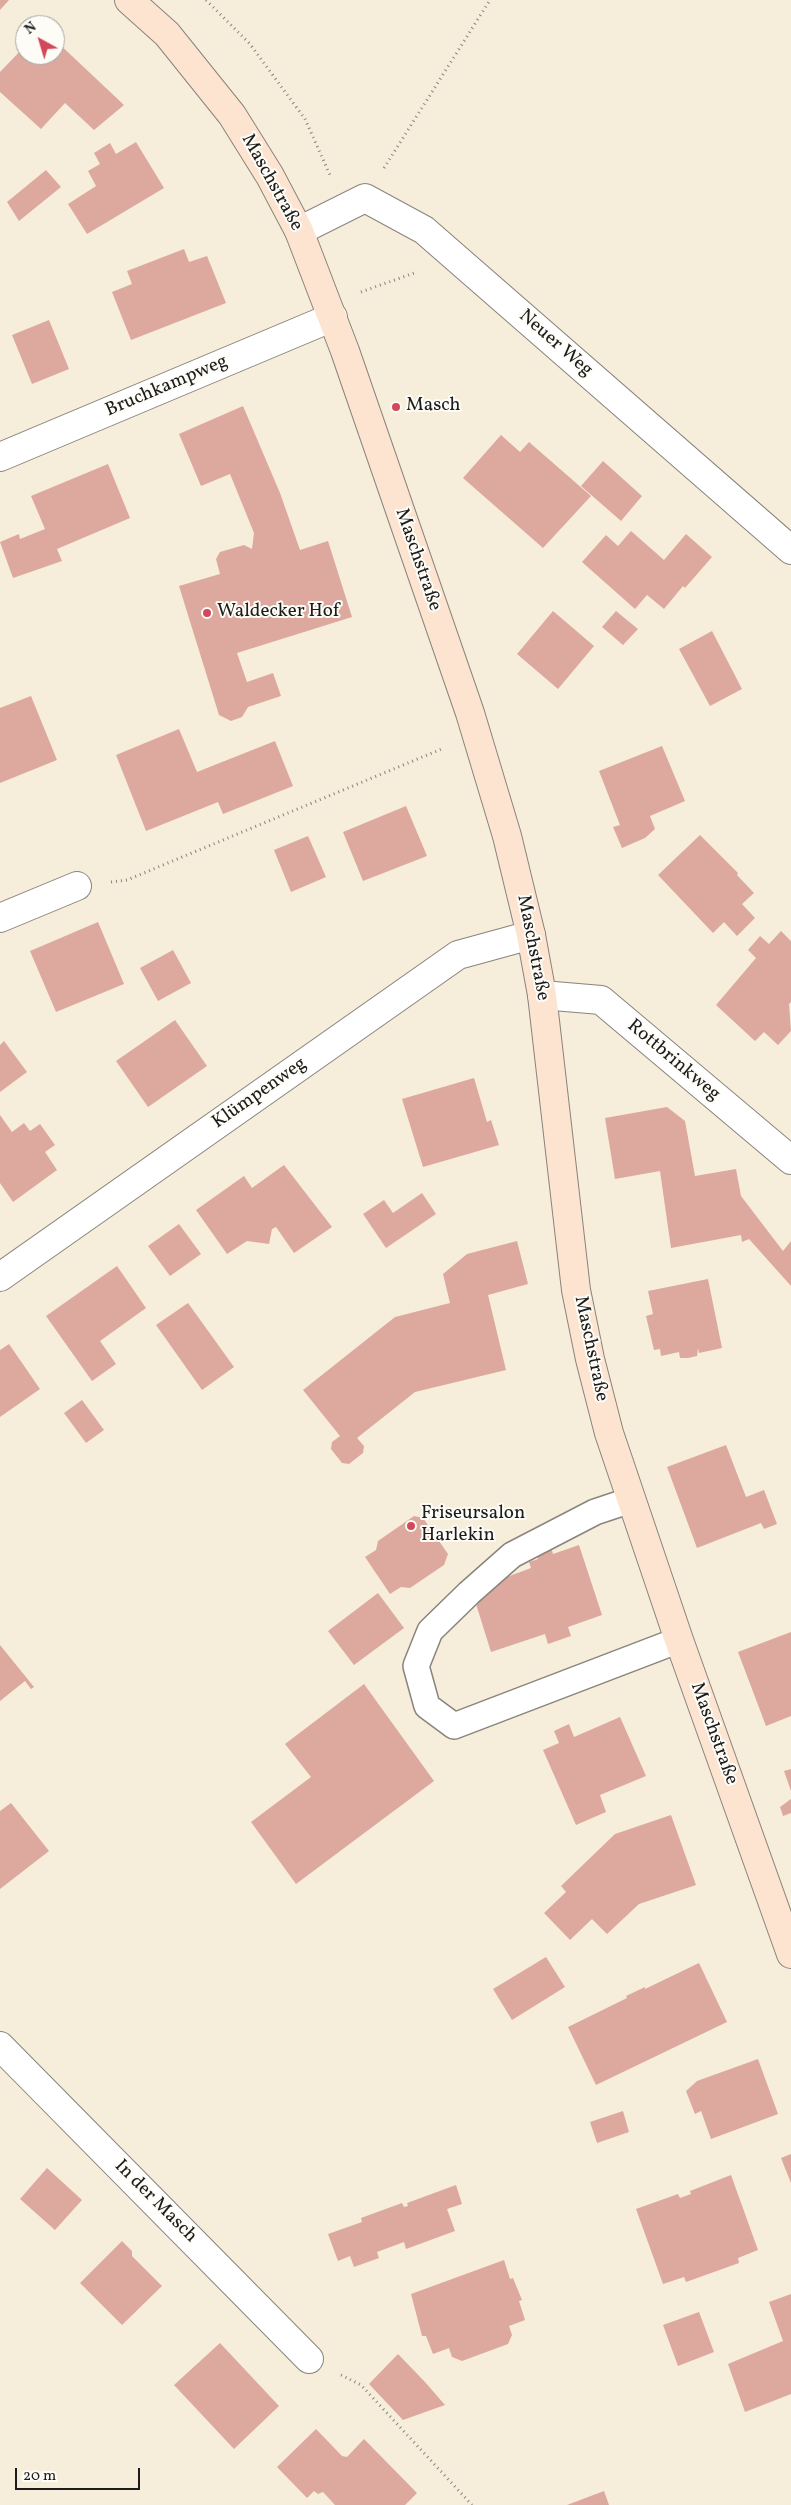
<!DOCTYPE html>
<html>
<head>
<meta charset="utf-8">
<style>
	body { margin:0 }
	#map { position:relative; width:791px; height:2505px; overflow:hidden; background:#f6eddb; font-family:Vollkorn,serif }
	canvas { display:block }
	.north { position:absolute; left:15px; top:15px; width:50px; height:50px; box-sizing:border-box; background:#fdfcf7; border:1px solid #a3a29f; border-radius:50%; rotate:321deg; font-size:14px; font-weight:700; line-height:20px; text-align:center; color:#1c1c1c }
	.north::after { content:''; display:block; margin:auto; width:18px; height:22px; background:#d1495b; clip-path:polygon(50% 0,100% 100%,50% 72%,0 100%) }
	.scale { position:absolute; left:15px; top:2468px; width:125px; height:22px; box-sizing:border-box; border:2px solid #1c1c1c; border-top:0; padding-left:6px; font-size:15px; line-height:18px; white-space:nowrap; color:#1c1c1c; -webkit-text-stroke:4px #fdfcf7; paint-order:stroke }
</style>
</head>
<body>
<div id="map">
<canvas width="791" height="2505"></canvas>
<div class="north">N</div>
<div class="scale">20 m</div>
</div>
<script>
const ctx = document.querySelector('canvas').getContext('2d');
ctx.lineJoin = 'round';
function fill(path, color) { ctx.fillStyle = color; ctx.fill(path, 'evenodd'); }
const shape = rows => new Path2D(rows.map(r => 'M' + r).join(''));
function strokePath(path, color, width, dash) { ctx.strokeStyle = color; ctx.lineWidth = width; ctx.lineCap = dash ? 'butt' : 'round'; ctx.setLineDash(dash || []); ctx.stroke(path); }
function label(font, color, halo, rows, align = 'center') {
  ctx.font = font + ' Vollkorn,serif'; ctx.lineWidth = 4; ctx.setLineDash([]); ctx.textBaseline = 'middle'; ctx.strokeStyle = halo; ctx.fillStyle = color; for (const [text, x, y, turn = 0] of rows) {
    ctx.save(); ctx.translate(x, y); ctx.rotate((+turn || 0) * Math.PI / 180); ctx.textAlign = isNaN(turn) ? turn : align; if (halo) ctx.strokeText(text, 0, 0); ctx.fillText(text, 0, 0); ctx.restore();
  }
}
fill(shape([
	[0,0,9,0,0,10],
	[55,40,124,105,94,130,65,103,41,129,0,92,0,72,25,46,25,55,55,55],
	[136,142,164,188,87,234,68,204,96,186,88,171,100,164,94,153,110,143,116,154],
	[46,170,61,187,19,221,7,202],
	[184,249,189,262,207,256,226,303,131,340,112,292,132,284,127,271],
	[49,320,69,369,32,384,12,335],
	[243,406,280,493,300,550,328,541,352,617,237,653,247,682,273,673,281,696,248,707,242,717,231,721,219,715,179,586,220,574,216,559,220,552,244,545,252,549,254,533,230,474,201,486,179,434],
	[501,435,520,452,529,442,591,496,543,548,463,478],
	[603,461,642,496,621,521,581,486],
	[108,464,130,518,57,549,62,561,13,578,0,542,19,534,20,539,45,529,31,496],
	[631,531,664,560,686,534,712,557,685,588,683,586,664,609,647,595,635,609,582,562,606,535,618,546],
	[553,611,594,646,558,689,517,654],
	[616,611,638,629,623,645,602,627],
	[712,631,742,689,710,706,679,649],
	[31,696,57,760,0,783,0,708],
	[179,729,197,772,275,741,293,786,223,814,218,802,146,831,116,755],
	[662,746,685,801,650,816,655,829,645,838,622,848,613,827,620,825,599,771],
	[406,806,427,856,363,881,343,832],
	[700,835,738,873,737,875,754,893,742,904,755,918,737,936,724,922,713,933,658,875],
	[308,836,326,877,291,892,274,850],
	[98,922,124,984,56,1012,30,951],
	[781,931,791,941,791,1002,789,1004,791,1031,778,1045,764,1032,755,1041,716,1005,756,958,748,950,760,936,769,944],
	[173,950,191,983,158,1001,140,968],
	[175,1020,207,1066,148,1107,116,1061],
	[4,1041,27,1072,0,1092,0,1045],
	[474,1078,487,1122,491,1120,499,1145,423,1167,402,1099],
	[667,1107,685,1121,695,1176,736,1169,741,1196,783,1251,791,1241,791,1286,749,1239,742,1242,741,1235,671,1248,660,1171,615,1179,605,1118],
	[0,1115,12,1132,24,1123,30,1131,40,1124,55,1145,45,1152,57,1170,13,1202,0,1183],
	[284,1165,332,1227,294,1253,276,1227,272,1229,269,1244,247,1241,227,1254,196,1210,244,1176,252,1188],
	[422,1193,436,1214,386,1248,363,1214,384,1200,393,1213],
	[179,1224,201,1254,170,1276,148,1246],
	[517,1241,528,1284,488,1295,506,1370,415,1392,357,1438,364,1446,363,1453,349,1464,342,1463,331,1449,332,1442,340,1436,303,1390,395,1317,450,1303,443,1274,467,1254],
	[117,1266,146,1308,100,1341,116,1364,92,1381,46,1316],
	[708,1279,722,1348,699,1353,698,1348,697,1356,688,1358,680,1358,679,1352,661,1356,660,1349,654,1350,646,1316,653,1314,648,1291],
	[188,1303,234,1367,202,1390,156,1325],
	[9,1344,40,1389,0,1417,0,1350],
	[82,1400,104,1430,86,1443,64,1413],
	[726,1445,746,1497,764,1490,777,1524,764,1529,761,1523,697,1548,667,1467],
	[414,1516,423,1518,448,1554,444,1565,410,1588,401,1587,390,1594,365,1557,376,1550,378,1541],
	[550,1544,553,1554,579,1545,602,1615,568,1627,571,1636,548,1644,545,1634,491,1652,476,1604,504,1578,531,1568,529,1562,538,1559,536,1553],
	[378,1593,404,1628,354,1665,328,1631],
	[791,1632,791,1716,766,1726,738,1652],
	[0,1645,34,1687,31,1689,25,1681,0,1701],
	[364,1684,434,1781,296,1884,251,1822,311,1777,285,1744],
	[620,1717,646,1776,600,1795,606,1812,576,1825,543,1750,559,1743,554,1731,569,1724,574,1737],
	[791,1769,791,1791,784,1771],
	[791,1799,791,1813,783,1816,780,1807],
	[11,1803,49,1851,0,1889,0,1811],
	[671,1815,696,1885,639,1904,607,1934,592,1919,570,1940,544,1913,566,1892,561,1886,615,1834],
	[546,1957,565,1987,512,2020,493,1989],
	[699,1963,727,2022,596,2085,568,2027,627,1998,626,1996,645,1987,645,1989],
	[758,2059,778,2114,711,2139,701,2111,695,2114,686,2091,697,2081],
	[623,2111,629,2132,597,2143,590,2122],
	[791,2154,791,2183,781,2158],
	[47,2168,82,2200,55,2230,20,2199],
	[731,2175,758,2250,738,2258,739,2263,686,2282,684,2277,663,2284,636,2209,678,2194,680,2198,691,2194,690,2191],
	[456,2185,462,2204,447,2209,455,2231,406,2249,404,2242,377,2252,379,2258,354,2267,350,2256,338,2261,328,2234,362,2222,361,2218,402,2203,404,2207,408,2206,407,2203],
	[122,2241,132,2251,132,2256,162,2286,122,2325,80,2283],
	[504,2260,510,2279,513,2278,522,2300,519,2301,525,2320,509,2326,512,2335,508,2344,462,2361,452,2357,449,2348,433,2354,426,2336,422,2336,411,2294],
	[791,2294,791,2394,745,2412,728,2364,783,2341,769,2302],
	[699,2312,714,2352,678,2366,663,2325],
	[220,2343,279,2406,234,2449,174,2385],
	[398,2354,425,2382,445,2405,403,2420,369,2384],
	[316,2429,342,2456,347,2457,364,2439,417,2493,405,2505,335,2505,323,2492,318,2494,314,2491,307,2498,277,2467],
	[604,2491,609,2505,567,2505]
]), '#dda99e');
const lane = shape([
	[631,1500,595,1512,512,1555,469,1593,430,1631,416,1666,427,1706,454,1726,679,1640]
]);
const street = shape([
	[299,231,365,198,424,230,791,550],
	[0,457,333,317],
	[0,918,77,886],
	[542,995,601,1000,791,1160],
	[0,1277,458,955,531,935],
	[0,2046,309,2359]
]);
const secondary = shape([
	[129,0,167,34,232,115,270,176,299,231,345,351,470,713,507,836,531,935,542,995,576,1290,590,1359,609,1433,679,1640,791,1954]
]);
strokePath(lane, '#89847c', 28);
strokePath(street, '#89847c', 30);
strokePath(secondary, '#89847c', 30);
strokePath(shape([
	[206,0,250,44,305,119,330,175],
	[384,168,490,0],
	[361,292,417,272],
	[111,882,127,880,444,748],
	[341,2375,361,2385,472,2505]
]), '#89847c', 3, [1, 4]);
strokePath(lane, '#fff', 25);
strokePath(street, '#fff', 28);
strokePath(secondary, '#fde4d0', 28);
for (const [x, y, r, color] of [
	[396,407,5,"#d1495b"],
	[207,613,5,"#d1495b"],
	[411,1526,5,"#d1495b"]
]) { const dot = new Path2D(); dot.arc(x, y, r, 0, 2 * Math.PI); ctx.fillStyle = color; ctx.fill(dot); strokePath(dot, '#fdfcf7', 2); }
label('19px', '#1c1c1c', '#fdfcf7', [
	["Maschstraße",271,183,61],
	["Neuer Weg",555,344,41],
	["Bruchkampweg",167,387,-23],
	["Maschstraße",417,560,71],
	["Maschstraße",532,948,79],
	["Rottbrinkweg",673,1061,40],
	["Klümpenweg",260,1094,-35],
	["Maschstraße",590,1349,78],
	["Maschstraße",713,1734,70],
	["In der Masch",155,2202,45]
]);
label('19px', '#1c1c1c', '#fdfcf7', [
	["Masch",406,407],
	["Waldecker Hof",217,613],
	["Friseursalon",421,1515],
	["Harlekin",421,1537]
], 'left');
</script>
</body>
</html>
